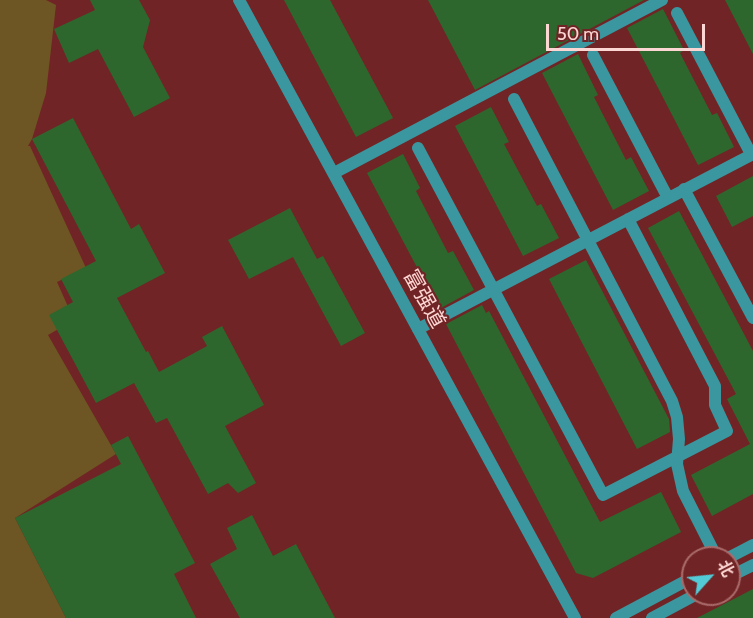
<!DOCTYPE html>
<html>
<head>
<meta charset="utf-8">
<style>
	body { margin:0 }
	#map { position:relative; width:753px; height:618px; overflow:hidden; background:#712425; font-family:Cabin,"Noto Sans SC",sans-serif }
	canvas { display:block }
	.north { position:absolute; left:681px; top:546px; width:60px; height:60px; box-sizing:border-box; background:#712425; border:2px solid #a96b6a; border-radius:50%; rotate:63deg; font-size:16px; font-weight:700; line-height:24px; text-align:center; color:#fcd6d2 }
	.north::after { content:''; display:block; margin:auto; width:21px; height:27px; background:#52cbd7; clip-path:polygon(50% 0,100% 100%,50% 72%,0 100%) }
	.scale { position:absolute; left:546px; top:24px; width:159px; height:27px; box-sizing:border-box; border:3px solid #fcd6d2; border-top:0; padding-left:8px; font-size:18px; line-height:21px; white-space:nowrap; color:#fcd6d2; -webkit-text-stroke:4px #712425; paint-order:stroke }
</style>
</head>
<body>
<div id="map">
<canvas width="753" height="618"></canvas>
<div class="north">北</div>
<div class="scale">50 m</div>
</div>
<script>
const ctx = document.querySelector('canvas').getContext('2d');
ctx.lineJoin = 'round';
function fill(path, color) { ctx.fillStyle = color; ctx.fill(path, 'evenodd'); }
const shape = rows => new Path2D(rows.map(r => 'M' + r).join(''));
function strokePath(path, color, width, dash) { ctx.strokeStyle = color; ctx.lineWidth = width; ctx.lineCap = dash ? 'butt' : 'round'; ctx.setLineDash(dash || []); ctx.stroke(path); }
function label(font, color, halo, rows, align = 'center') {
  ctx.font = font + ' Cabin,"Noto Sans SC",sans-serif'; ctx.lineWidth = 4.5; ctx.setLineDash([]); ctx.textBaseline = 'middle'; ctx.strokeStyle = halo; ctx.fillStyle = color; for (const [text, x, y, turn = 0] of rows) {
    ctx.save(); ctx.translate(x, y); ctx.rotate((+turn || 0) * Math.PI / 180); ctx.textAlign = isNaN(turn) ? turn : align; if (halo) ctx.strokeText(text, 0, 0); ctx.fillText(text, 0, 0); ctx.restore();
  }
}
fill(shape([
	[0,0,46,0,56,5,46,93,32,139,28,146,30,146,86,268,57,282,74,320,48,335,116,454,15,518,66,618,0,618]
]), '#6d5624');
fill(shape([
	[90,0,139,0,150,20,143,47,170,98,134,117,98,49,69,63,54,29,95,10],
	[284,0,330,0,393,118,356,137],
	[428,0,644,0,475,90],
	[725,0,753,0,753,54],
	[663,9,684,50,680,53,712,115,717,113,734,147,698,165,627,28],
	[578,54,598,95,594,97,626,160,631,157,649,191,613,210,542,73],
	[491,107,509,142,504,144,537,206,541,204,559,238,523,256,455,126],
	[73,118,131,229,139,224,165,273,117,298,146,352,148,351,159,372,207,346,202,337,222,326,264,405,225,426,256,483,238,493,228,483,208,494,167,418,156,423,134,383,96,403,49,315,73,302,61,279,96,261,32,139],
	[403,154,420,188,416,191,448,253,453,251,474,290,439,309,367,173],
	[753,176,753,216,732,227,716,196],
	[290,208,317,259,323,256,365,333,341,346,293,257,249,279,228,240],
	[679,211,753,351,753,494,712,516,691,475,750,444,727,399,736,394,648,228],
	[586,260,669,419,670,432,637,449,549,279],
	[482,305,486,313,489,311,600,522,661,492,681,532,593,578,576,573,446,324],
	[128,436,195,563,174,574,196,618,66,618,15,518,121,464,111,445],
	[252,515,273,556,296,544,335,618,240,618,210,564,237,549,227,528],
	[753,589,753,618,697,618]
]), '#2d672d');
strokePath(shape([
	[677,13,751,154],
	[593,55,668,198],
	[514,99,672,401,677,417,679,439,677,464,683,491,717,558],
	[418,148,603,495,727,431,715,405,715,386,628,219],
	[334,173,662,0],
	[684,189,753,318],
	[418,329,753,154]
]), '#3a969f', 12);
strokePath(shape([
	[239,0,575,618]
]), '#3a969f', 12);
strokePath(shape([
	[728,558,753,545],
	[729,577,753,565],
	[616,618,693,577],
	[652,618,697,594]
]), '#3a969f', 12);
label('21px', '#fcd6d2', '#712425', [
	["富强道",424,299,61]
]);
</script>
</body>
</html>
